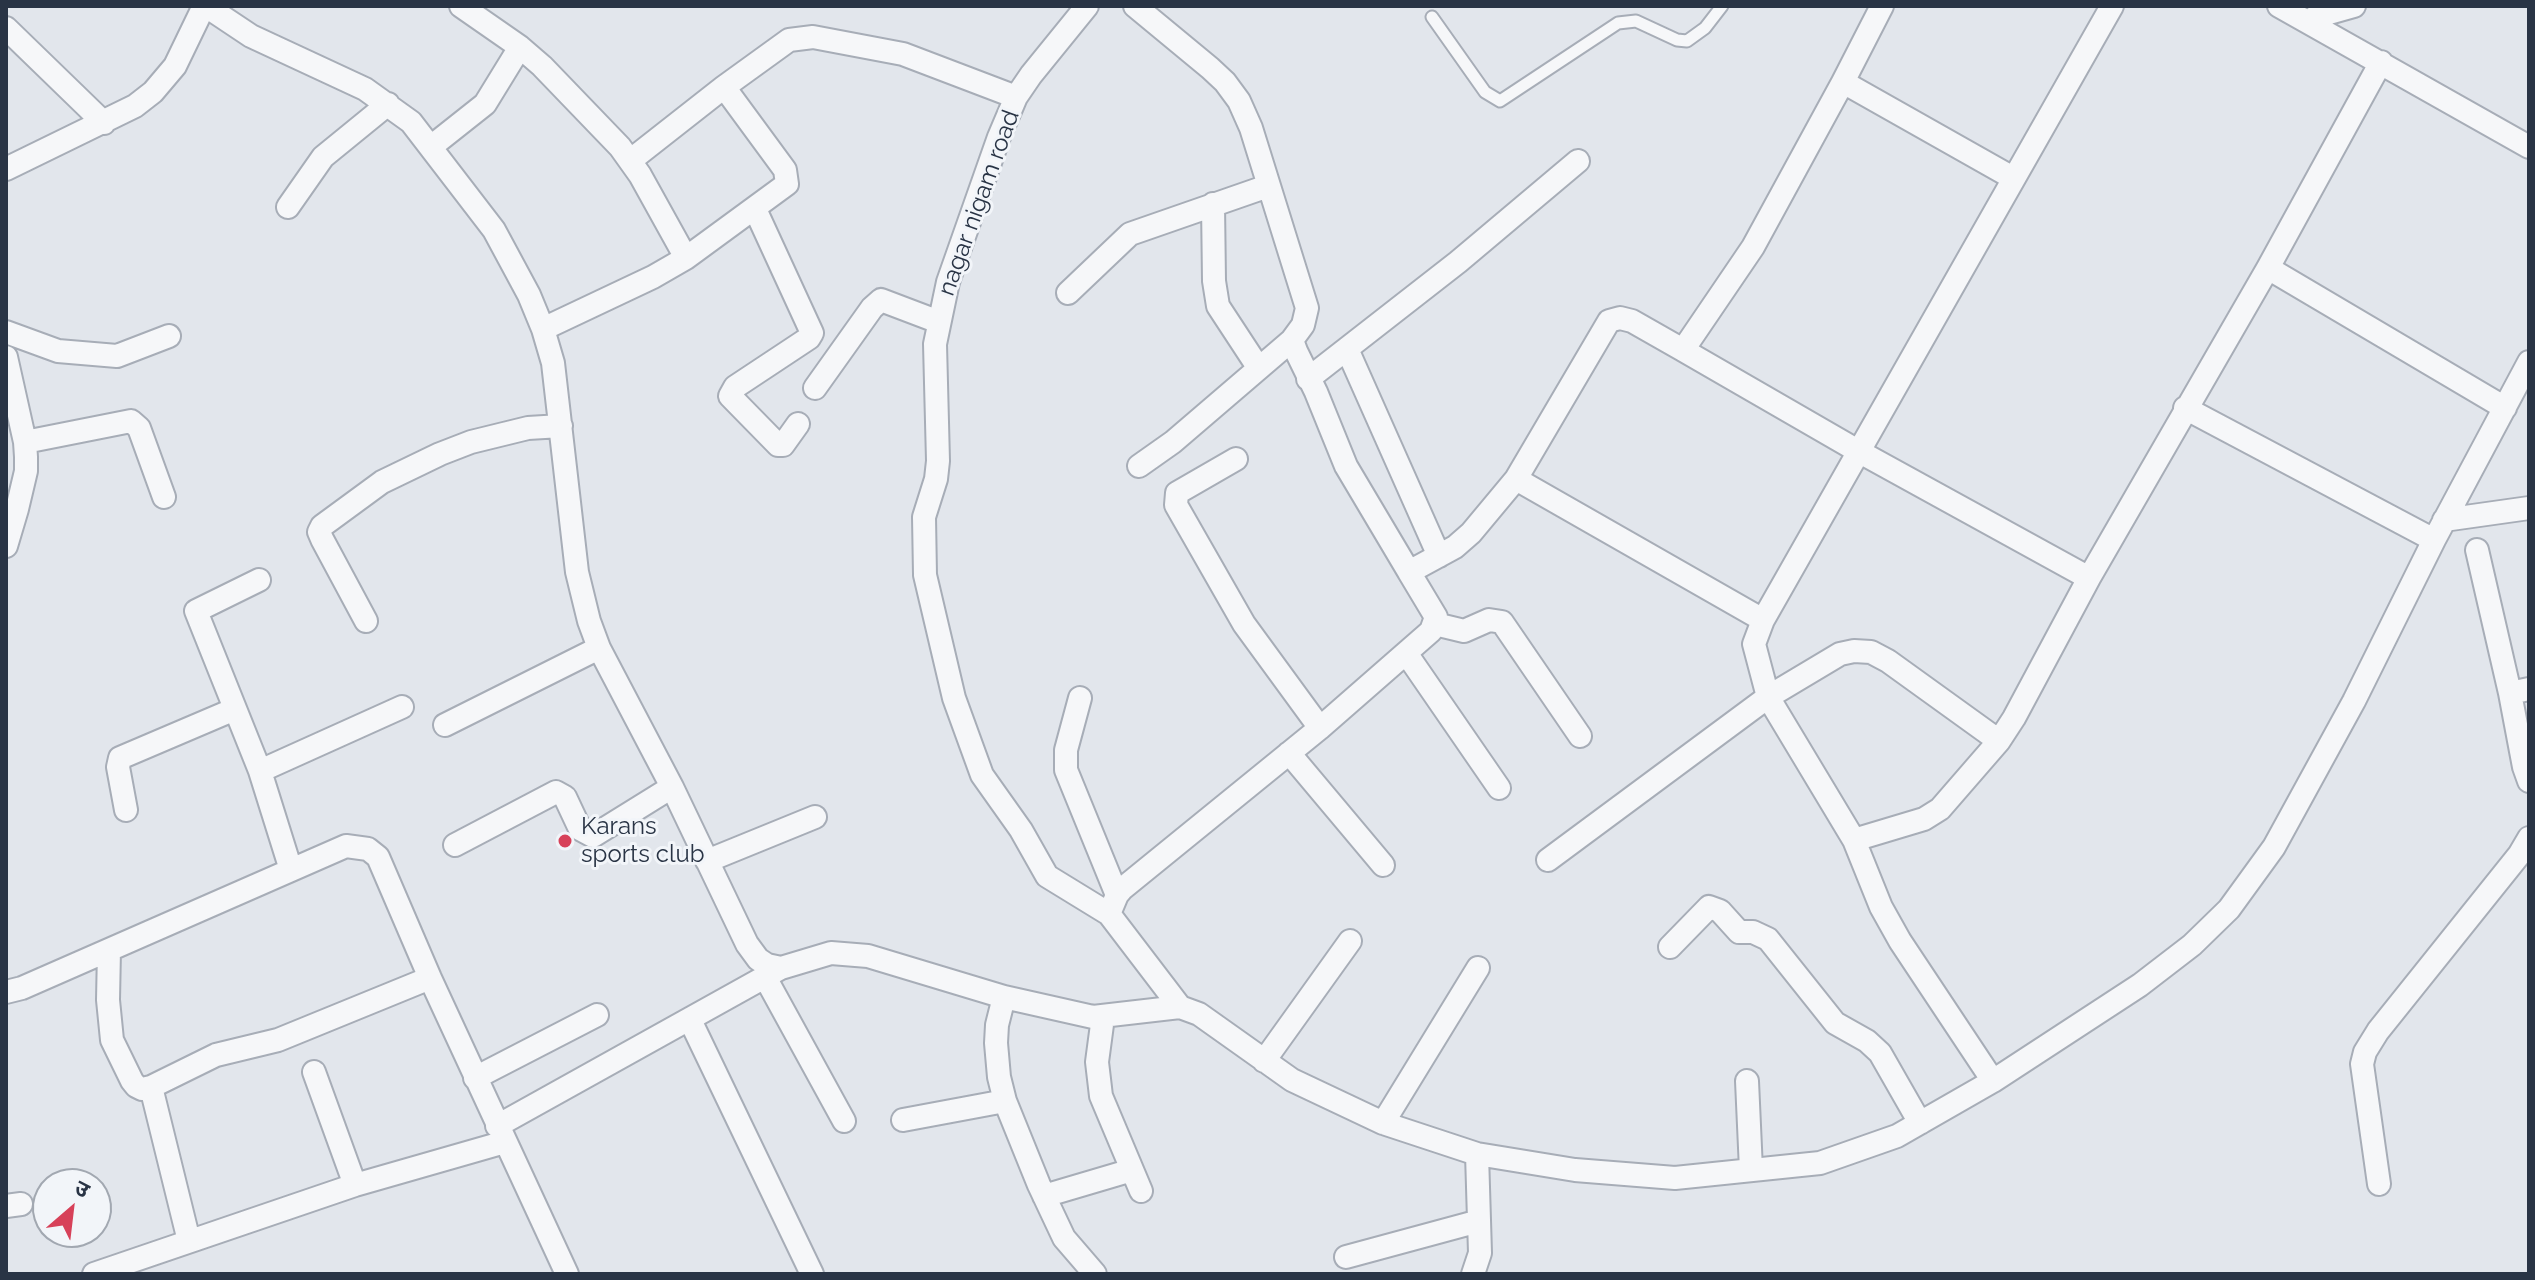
<!DOCTYPE html>
<html>
<head>
<meta charset="utf-8">
<style>
	body { margin:0 }
	#map { position:relative; width:2535px; height:1280px; overflow:hidden; background:#e2e6ec; font-family:Raleway,"Noto Sans Devanagari",sans-serif }
	canvas { display:block }
	.frame { position:absolute; inset:0; border:8px solid #293445; pointer-events:none }
	.north { position:absolute; left:32px; top:1168px; width:80px; height:80px; box-sizing:border-box; background:#f2f5f9; border:2px solid #a2a8b1; border-radius:50%; rotate:28deg; font-size:22px; font-weight:700; line-height:32px; text-align:center; color:#293445 }
	.north::after { content:''; display:block; margin:auto; width:28px; height:36px; background:#d74159; clip-path:polygon(50% 0,100% 100%,50% 72%,0 100%) }
</style>
</head>
<body>
<div id="map">
<canvas width="2535" height="1280"></canvas>
<div class="frame"></div>
<div class="north">उ</div>
</div>
<script>
const ctx = document.querySelector('canvas').getContext('2d');
ctx.lineJoin = 'round';
const shape = rows => new Path2D(rows.map(r => 'M' + r).join(''));
function strokePath(path, color, width, dash) { ctx.strokeStyle = color; ctx.lineWidth = width; ctx.lineCap = dash ? 'butt' : 'round'; ctx.setLineDash(dash || []); ctx.stroke(path); }
function label(font, color, halo, rows, align = 'center') {
  ctx.font = font + ' Raleway,sans-serif'; ctx.lineWidth = 6; ctx.setLineDash([]); ctx.textBaseline = 'middle'; ctx.strokeStyle = halo; ctx.fillStyle = color; for (const [text, x, y, turn = 0] of rows) {
    ctx.save(); ctx.translate(x, y); ctx.rotate((+turn || 0) * Math.PI / 180); ctx.textAlign = isNaN(turn) ? turn : align; if (halo) ctx.strokeText(text, 0, 0); ctx.fillText(text, 0, 0); ctx.restore();
  }
}
const service = shape([
	[1432,17,1485,92,1500,101,1618,23,1636,21,1677,40,1687,41,1705,28,1722,6]
]);
const minor = shape([
	[206,6,251,36,365,89,411,122,494,230,529,295,543,329,553,363,577,572,589,621,599,648,672,787,747,944,758,959,767,965,781,968,831,953,868,956,1004,997,1093,1017,1180,1007,1199,1014,1292,1080,1383,1123,1477,1154,1575,1170,1675,1178,1820,1163,1897,1136,1993,1081,2140,985,2192,945,2229,909,2274,847,2354,701,2434,540,2529,362],
	[461,6,520,47,542,66,620,147,640,175,686,258],
	[1087,6,1031,75,1016,97,999,137,948,282,935,344,938,461,936,479,924,517,925,575,954,698,982,775,1021,830,1047,876,1109,914,1180,1007],
	[1135,6,1210,68,1225,82,1239,101,1251,128,1307,308,1303,325,1292,340,1296,351,1316,392,1346,466,1409,572,1455,547,1471,533,1516,479,1609,321,1620,318,1632,321,1683,350],
	[2279,6,2529,147],
	[2315,17,2354,6],
	[6,28,104,123],
	[1843,82,1882,6],
	[724,87,789,40,813,37,903,54,1016,97],
	[432,146,485,104,520,47],
	[6,169,135,106,153,92,175,66,204,6],
	[2013,178,1843,82,1753,247,1683,350,1858,451,2089,578,2268,268,2381,62],
	[1213,204,1214,281,1218,306,1258,367],
	[288,207,323,157,388,104],
	[755,209,812,333,809,338,735,387,730,396,778,445,783,445,798,424],
	[2268,268,2505,408],
	[1068,293,1130,234,1268,186],
	[543,329,653,277,686,258,787,184,785,170,724,87,631,160],
	[6,332,58,351,117,356,169,336],
	[1347,349,1439,556],
	[6,357,25,442,26,457,26,471,17,509,6,546],
	[1308,379,1458,262,1578,161],
	[815,388,872,308,881,300,939,322],
	[2185,408,2434,540],
	[25,442,131,421,139,428,164,497],
	[1236,459,1177,493,1176,505,1244,624,1320,728],
	[1139,466,1173,442,1292,340],
	[1516,479,1763,620,2112,6],
	[2444,520,2529,508],
	[2477,550,2510,693],
	[259,580,196,611,260,771,291,870],
	[1763,620,1754,644,1768,697,1854,840,1881,907,1900,941,1993,1081],
	[366,621,322,539,319,532,322,526,382,482,440,454,471,442,528,428,561,426],
	[1435,624,1464,631,1489,620,1502,622,1580,736],
	[1406,653,1499,788],
	[2529,689,2510,693,2524,767,2529,781],
	[1080,698,1066,750,1066,770,1117,895],
	[445,725,599,648],
	[1289,753,1383,865],
	[260,771,402,707],
	[126,810,118,767,120,758,235,709],
	[1854,840,1924,819,1940,809,1999,741],
	[455,845,556,792,565,797,580,829,593,836,672,787],
	[1548,860,1768,697,1840,654,1854,651,1871,652,1888,661,1999,741,2014,718,2089,578],
	[707,861,815,817],
	[1109,914,1117,895,1122,889,1320,728,1431,631,1436,617,1409,572],
	[1670,947,1709,907,1720,911,1739,932,1753,932,1768,939,1835,1023,1867,1041,1880,1053,1920,1123],
	[109,950,108,1000,112,1040,132,1081,136,1086,142,1089,151,1087,216,1055,278,1040,430,978],
	[765,977,844,1121],
	[6,992,22,988,346,846,368,849,378,857,430,978,567,1274],
	[1004,997,997,1025,996,1043,999,1077,1005,1101,1039,1185,1064,1238,1095,1274],
	[1103,1017,1097,1062,1101,1096,1141,1191],
	[690,1020,812,1274],
	[1264,1061,1350,941],
	[314,1072,355,1185],
	[475,1078,597,1015],
	[1747,1081,1751,1170],
	[151,1087,189,1241],
	[903,1120,1005,1101],
	[1383,1123,1478,968],
	[497,1126,781,968],
	[2379,1184,2362,1064,2365,1052,2378,1031,2519,855,2529,838],
	[1044,1196,1132,1170],
	[6,1206,21,1204],
	[1346,1257,1479,1221],
	[94,1274,355,1185,505,1142],
	[1473,1274,1480,1253,1477,1154]
]);
strokePath(service, '#a7adb7', 15);
strokePath(minor, '#a7adb7', 26);
strokePath(service, '#f6f7f9', 11);
strokePath(minor, '#f6f7f9', 22);
for (const [x, y, r, color] of [
	[565,841,8,"#d74159"]
]) { const dot = new Path2D(); dot.arc(x, y, r, 0, 2 * Math.PI); ctx.fillStyle = color; ctx.fill(dot); strokePath(dot, '#f2f5f9', 3); }
label('24px', '#293445', '#f2f5f9', [
	["nagar nigam road",979,203,-70]
]);
label('24px', '#293445', '#f2f5f9', [
	["Karans",581,827],
	["sports club",581,855]
], 'left');
</script>
</body>
</html>
